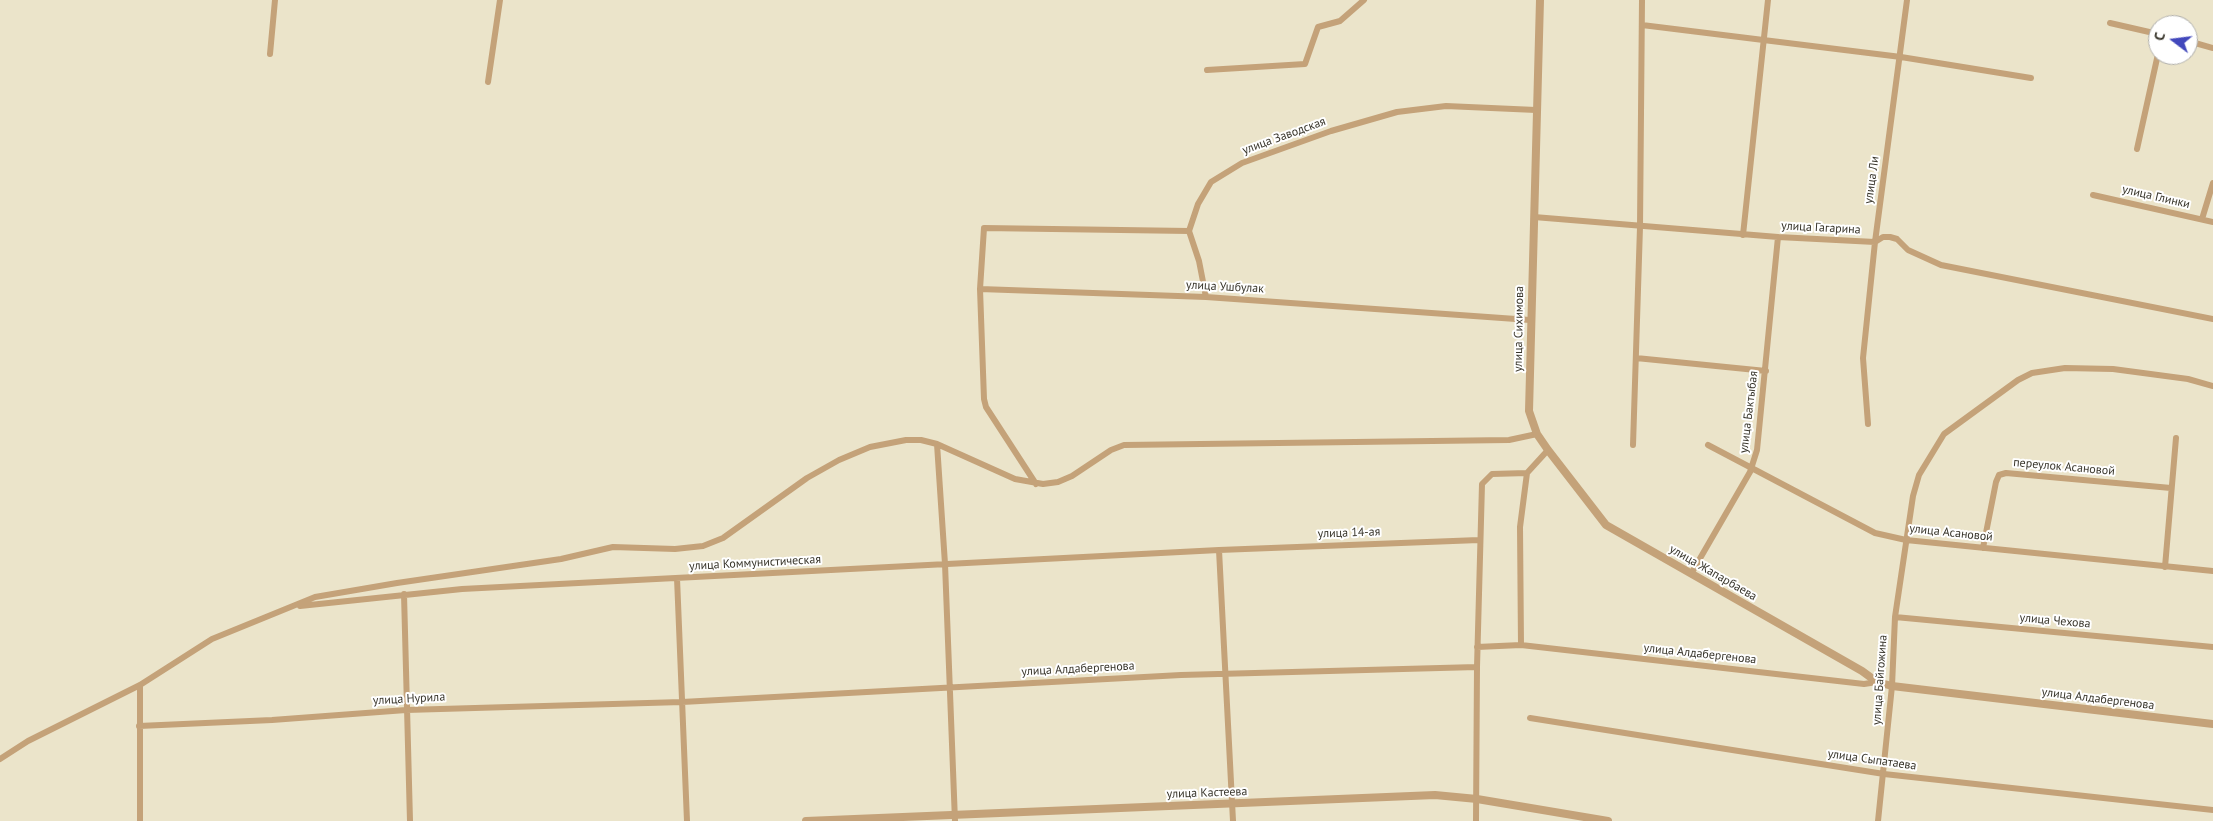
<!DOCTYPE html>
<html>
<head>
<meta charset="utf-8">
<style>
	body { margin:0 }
	#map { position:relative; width:2213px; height:821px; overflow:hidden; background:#ebe4ca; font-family:"PT Sans",sans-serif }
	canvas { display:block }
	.north { position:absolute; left:2148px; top:15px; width:50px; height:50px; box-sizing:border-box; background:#fff; border:1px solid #afaeaa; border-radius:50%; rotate:285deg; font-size:14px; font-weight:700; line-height:20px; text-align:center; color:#37342a }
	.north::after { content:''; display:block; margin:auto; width:18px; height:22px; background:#4248bc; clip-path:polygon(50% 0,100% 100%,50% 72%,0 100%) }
</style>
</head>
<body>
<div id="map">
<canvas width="2213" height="821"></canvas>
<div class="north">С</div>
</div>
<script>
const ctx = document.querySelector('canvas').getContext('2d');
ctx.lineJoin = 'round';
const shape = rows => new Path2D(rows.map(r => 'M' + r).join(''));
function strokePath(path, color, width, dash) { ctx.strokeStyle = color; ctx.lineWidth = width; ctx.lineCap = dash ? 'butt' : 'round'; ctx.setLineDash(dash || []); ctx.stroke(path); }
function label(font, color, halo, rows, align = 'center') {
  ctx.font = font + ' "PT Sans",sans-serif'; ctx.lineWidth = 4; ctx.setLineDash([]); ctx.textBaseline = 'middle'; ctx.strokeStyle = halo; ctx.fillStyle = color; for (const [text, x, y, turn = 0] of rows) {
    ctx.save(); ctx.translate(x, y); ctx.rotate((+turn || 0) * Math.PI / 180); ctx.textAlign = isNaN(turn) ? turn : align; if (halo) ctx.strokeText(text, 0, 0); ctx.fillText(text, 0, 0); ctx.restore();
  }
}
strokePath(shape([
	[2110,23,2158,34],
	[1642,25,1901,57,2031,78],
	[2188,41,2213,48],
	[270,54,275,0],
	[1207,70,1305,64,1318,27,1340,21,1364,0],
	[488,82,500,0],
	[2137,149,2158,54],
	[2093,195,2213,222],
	[1534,217,1778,237,1875,242,1883,237,1890,237,1897,239,1908,250,1941,265,2213,319],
	[2202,219,2213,183],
	[1189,231,1199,261,1206,297],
	[1743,235,1768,0],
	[980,289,984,399,986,407,1036,484],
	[1530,320,1206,297,980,289,984,228,1189,231,1198,204,1211,182,1242,163,1331,131,1397,112,1446,106,1536,110],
	[1636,358,1766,371],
	[1868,424,1863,358,1875,242,1907,0],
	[937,444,945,564,955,821],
	[1633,445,1640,227,1642,0],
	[1708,445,1875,533,1906,540,2213,571],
	[1983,548,1996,482,1999,475,2006,473,2171,488],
	[1219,550,1233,821],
	[2165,567,2176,438],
	[1691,574,1750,472,1757,450,1778,237],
	[677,578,687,821],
	[404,594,410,821],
	[300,606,462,589,1219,550,1479,540],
	[1895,617,2213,647],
	[1521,645,1520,527,1527,473,1548,450],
	[1477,647,1521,645,1864,684,1877,682],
	[1530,718,1884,774,2213,810],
	[139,726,272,720,406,710,682,702,1181,675,1477,667],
	[0,759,28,741,140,685,212,639,315,597,397,583,561,559,613,547,675,549,703,546,723,538,807,478,839,460,870,447,906,440,921,440,937,444,1015,479,1043,484,1058,482,1072,476,1111,450,1124,445,1509,440,1537,434],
	[140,821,140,685],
	[1476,821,1477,667,1482,484,1492,474,1527,473],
	[1878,821,1892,686,1895,617,1913,496,1919,475,1944,434,2018,380,2032,373,2065,368,2113,369,2188,379,2213,386]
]), '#c4a279', 6);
strokePath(shape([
	[1540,0,1529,411,1537,434,1548,450,1606,525,1862,671,1877,682,1892,686,2213,724],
	[806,821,1435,795,1477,799,1608,821]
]), '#c4a279', 8);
label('12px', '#37342a', '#fff', [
	["улица Заводская",1284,136,-20],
	["улица Ли",1872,180,-82],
	["улица Глинки",2156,197,13],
	["улица Гагарина",1821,228,3],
	["улица Ушбулак",1225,287,3],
	["улица Сихимова",1519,329,-89],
	["улица Бактыбая",1749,412,-83],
	["переулок Асановой",2064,467,5],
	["улица 14-ая",1349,533,-2],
	["улица Асановой",1951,533,6],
	["улица Коммунистическая",755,563,-3],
	["улица Жапарбаева",1713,573,30],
	["улица Чехова",2055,621,5],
	["улица Алдабергенова",1700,654,6],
	["улица Алдабергенова",1078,669,-3],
	["улица Байгожина",1880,680,-86],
	["улица Нурила",409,699,-3],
	["улица Алдабергенова",2098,699,7],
	["улица Сыпатаева",1872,760,8],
	["улица Кастеева",1207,793,-2]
]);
</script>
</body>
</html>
